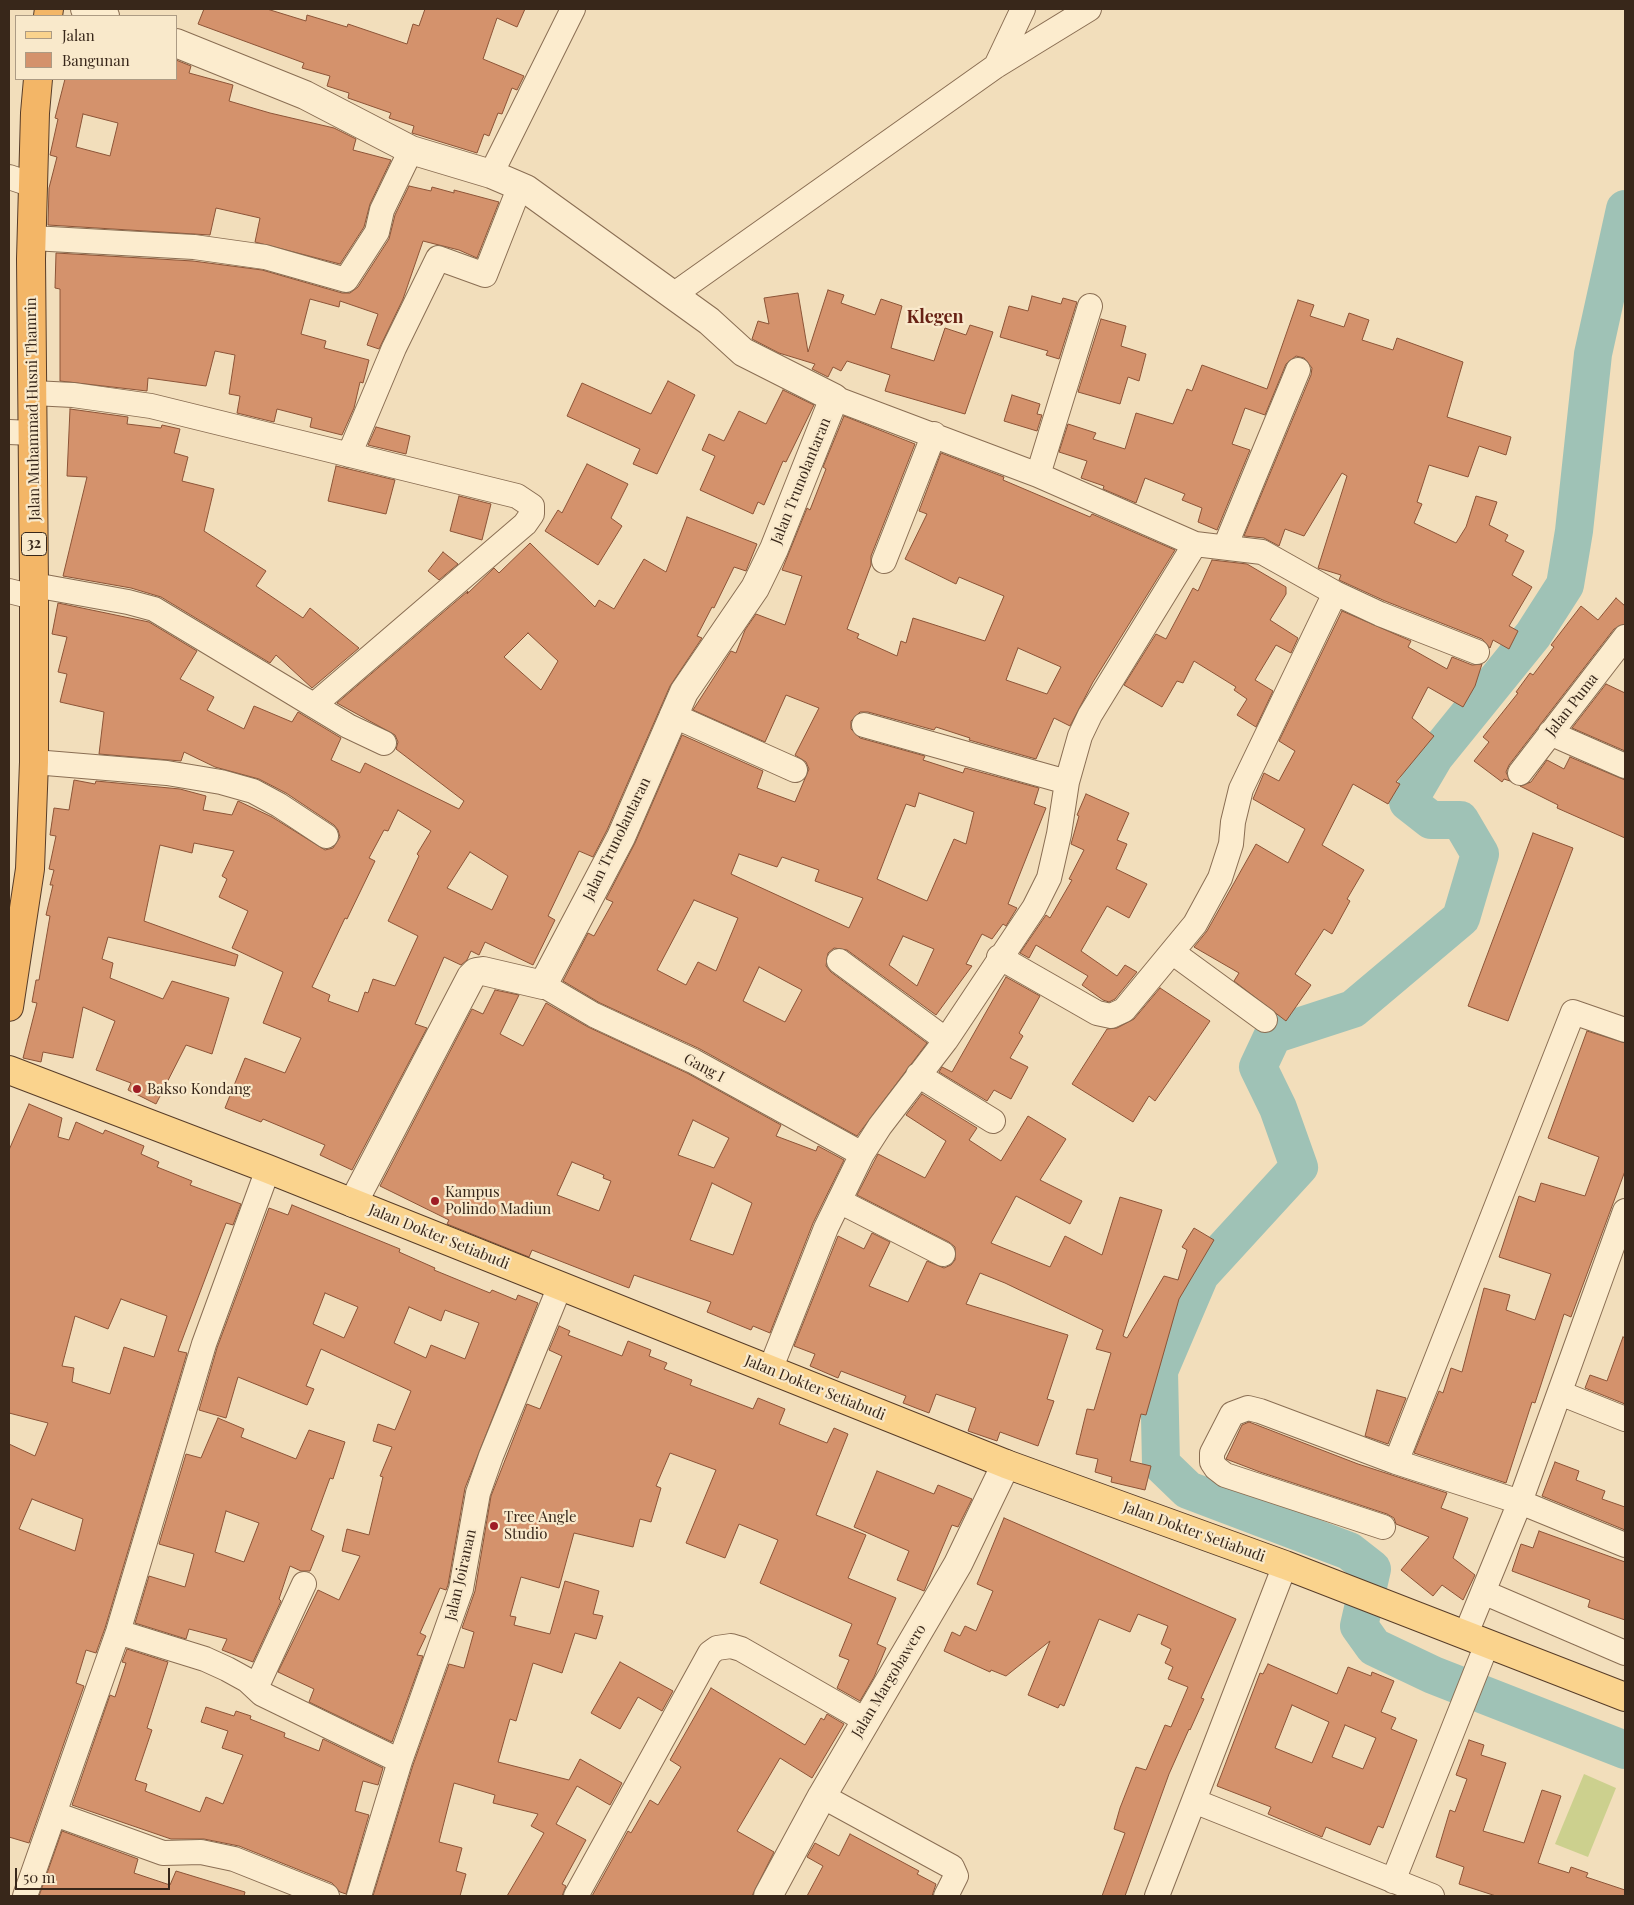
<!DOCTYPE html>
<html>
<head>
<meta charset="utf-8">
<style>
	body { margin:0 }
	#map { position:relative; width:1634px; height:1905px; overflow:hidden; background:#f2debb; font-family:"Playfair Display",serif }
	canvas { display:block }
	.frame { position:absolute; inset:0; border:10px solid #38271a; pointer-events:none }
	.legend { position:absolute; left:15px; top:15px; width:162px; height:65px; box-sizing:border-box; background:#f9e9cb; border:1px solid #ac9b84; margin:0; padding:6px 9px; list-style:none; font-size:15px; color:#38271a }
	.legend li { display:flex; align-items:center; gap:10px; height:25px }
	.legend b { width:25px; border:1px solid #ac9b84 }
	.scale { position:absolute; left:15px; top:1868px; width:155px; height:22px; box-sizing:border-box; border:2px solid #38271a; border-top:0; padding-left:6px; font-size:15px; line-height:18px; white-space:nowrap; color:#38271a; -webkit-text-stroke:4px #f9e9cb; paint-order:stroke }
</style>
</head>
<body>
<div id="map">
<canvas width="1634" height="1905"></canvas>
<div class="frame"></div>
<ul class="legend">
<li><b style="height:6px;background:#fad38d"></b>Jalan</li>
<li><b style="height:14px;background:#d4926c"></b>Bangunan</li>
</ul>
<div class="scale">50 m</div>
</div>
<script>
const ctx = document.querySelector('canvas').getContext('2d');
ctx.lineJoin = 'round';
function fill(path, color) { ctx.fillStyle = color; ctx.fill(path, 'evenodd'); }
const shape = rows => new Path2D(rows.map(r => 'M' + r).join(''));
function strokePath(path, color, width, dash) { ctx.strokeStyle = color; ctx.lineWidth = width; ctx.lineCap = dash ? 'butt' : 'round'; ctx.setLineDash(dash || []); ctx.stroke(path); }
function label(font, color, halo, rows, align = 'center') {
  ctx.font = font + ' "Playfair Display",serif'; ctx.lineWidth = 4.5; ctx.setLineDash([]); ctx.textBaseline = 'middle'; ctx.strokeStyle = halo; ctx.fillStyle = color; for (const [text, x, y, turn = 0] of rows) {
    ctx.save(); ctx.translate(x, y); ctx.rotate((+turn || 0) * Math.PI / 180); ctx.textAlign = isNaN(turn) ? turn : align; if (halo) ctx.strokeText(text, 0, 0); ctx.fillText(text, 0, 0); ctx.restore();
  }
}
fill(shape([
	[1584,1774,1616,1788,1588,1857,1555,1844]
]), '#ccd08e');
strokePath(shape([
	[1625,209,1593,354,1574,531,1565,585,1533,635,1435,756,1408,802,1431,820,1460,820,1480,854,1461,918,1353,1009,1273,1035,1258,1067,1278,1108,1299,1167,1200,1275,1159,1371,1161,1464,1188,1490,1349,1551,1372,1569,1359,1626,1374,1647,1433,1675,1625,1750]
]), '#9fc2b6', 38);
const building = shape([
	[204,9,267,9,306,21,307,15,347,27,348,24,407,44,413,24,419,26,425,9,525,9,517,27,497,18,483,59,524,76,517,90,512,88,502,114,498,113,489,136,484,134,477,153,412,133,414,126,389,118,391,113,348,98,349,93,327,86,330,76,302,68,304,63,198,24,204,9],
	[176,60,191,66,189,73,233,85,229,101,270,113,334,128,356,139,353,150,391,160,370,204,364,227,340,264,255,242,260,218,216,208,210,235,48,225,49,188,57,157,50,155,58,119,55,118,65,79,176,79,176,60],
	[83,114,118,123,110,156,76,147,83,114],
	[409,186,431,191,432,187,454,193,454,190,499,202,477,258,459,250,423,241,403,299,379,349,367,345,378,314,340,301,339,307,310,299,301,334,326,341,324,348,369,360,363,383,360,382,354,408,342,435,310,427,312,418,277,409,274,422,237,413,240,396,229,394,235,355,215,351,206,386,148,378,147,391,60,381,60,289,55,288,56,253,193,261,262,270,342,293,350,293,358,287,389,239,395,215,409,186],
	[828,290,844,295,841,303,875,315,881,299,902,306,891,348,934,361,945,328,966,335,970,325,993,332,965,414,885,391,890,375,847,361,841,371,833,367,828,377,812,369,815,364,779,353,752,339,758,321,769,324,764,298,798,293,808,352,828,290],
	[1032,296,1061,304,1063,298,1077,302,1059,359,1046,355,1048,351,1000,337,1009,306,1028,311,1032,296],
	[1298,300,1314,305,1310,316,1344,327,1349,313,1369,320,1362,340,1393,350,1397,338,1463,362,1447,417,1511,437,1506,455,1479,446,1468,477,1429,465,1417,502,1422,504,1414,523,1456,543,1466,527,1476,496,1497,502,1489,525,1508,535,1505,541,1524,551,1512,575,1532,587,1509,626,1518,631,1509,649,1493,640,1490,648,1482,639,1385,601,1339,580,1341,575,1318,568,1347,476,1342,473,1304,536,1285,529,1279,546,1264,538,1244,536,1311,375,1312,368,1304,358,1296,356,1286,364,1265,415,1245,408,1232,444,1250,450,1217,530,1198,522,1202,508,1182,500,1185,494,1145,478,1136,503,1103,489,1104,486,1081,478,1087,461,1059,452,1068,424,1096,433,1093,439,1125,449,1136,413,1173,424,1187,389,1192,391,1202,365,1267,389,1298,300],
	[1101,319,1126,326,1121,346,1146,354,1139,381,1128,377,1120,404,1078,392,1101,319],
	[668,381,695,395,657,474,633,464,640,449,567,416,582,383,651,414,668,381],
	[783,390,814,405,786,462,783,461,764,505,758,502,753,514,700,490,715,456,702,450,709,434,724,441,739,411,766,424,783,390],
	[1012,395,1040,404,1037,414,1042,415,1037,431,1004,421,1012,395],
	[70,409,128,417,127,424,161,428,162,425,180,429,174,453,188,457,182,481,214,489,204,531,266,571,256,586,303,618,310,608,359,648,312,688,276,655,270,663,161,597,131,588,63,576,87,477,67,476,70,409],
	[844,416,915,444,871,556,871,565,847,629,859,634,857,638,897,656,901,641,906,643,913,618,985,641,1004,596,959,577,956,584,905,559,927,514,919,511,941,453,1004,477,1003,480,1090,517,1092,514,1175,550,1093,682,1070,726,1054,718,1036,759,969,740,970,738,936,727,934,730,868,712,860,712,851,721,851,729,860,738,925,756,923,760,963,773,965,768,1039,788,1034,804,1046,808,1008,904,1017,908,1006,926,1003,924,992,939,982,934,966,964,972,966,936,1015,847,950,834,948,828,953,826,966,831,972,927,1043,857,1136,700,1049,600,1003,563,981,588,933,594,936,613,902,606,899,635,843,682,735,763,771,757,788,795,802,809,769,806,762,795,755,819,708,786,695,765,742,693,710,731,651,736,653,745,630,756,614,785,625,802,576,782,570,807,508,810,510,826,469,823,467,844,416],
	[1018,648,1061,667,1047,694,1006,680,1018,648],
	[919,793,974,812,966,844,954,839,927,901,877,879,906,804,915,807,919,793],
	[739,854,777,867,782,857,819,870,815,881,863,898,849,928,731,874,739,854],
	[694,900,738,918,716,971,698,962,686,985,657,970,694,900],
	[903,936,934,949,917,986,889,965,903,936],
	[759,967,802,990,785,1022,743,1001,759,967],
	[376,427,410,436,406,454,368,445,376,427],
	[587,464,628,484,611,518,622,526,598,565,545,531,558,510,562,513,587,464],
	[336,466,395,480,386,514,328,501,336,466],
	[459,496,491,504,482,540,450,531,459,496],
	[687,517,757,544,746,571,734,567,714,608,712,607,697,636,702,638,670,686,607,830,593,857,579,851,548,916,555,920,533,965,485,942,479,955,471,951,467,960,461,965,444,957,415,1024,427,1028,352,1170,320,1155,325,1145,263,1119,261,1122,225,1108,245,1058,285,1073,301,1038,263,1023,283,972,232,948,248,911,219,897,227,879,222,876,234,851,194,843,192,853,160,845,144,921,238,955,235,966,108,937,102,959,113,963,110,978,163,999,172,981,229,998,212,1054,186,1045,156,1104,128,1090,131,1083,96,1070,115,1021,83,1007,73,1058,43,1052,41,1062,23,1058,37,1003,32,1002,36,980,39,980,50,916,46,915,53,885,50,885,54,870,49,869,56,836,50,835,54,808,69,810,74,780,95,784,96,781,180,789,206,796,203,810,232,815,238,801,272,817,325,850,333,848,340,837,338,830,334,825,286,793,259,779,215,767,184,752,181,761,99,754,104,712,60,702,67,674,58,672,67,637,52,634,58,603,149,622,197,651,180,679,214,697,207,710,244,729,254,706,292,722,298,712,341,738,331,760,360,773,365,763,459,809,464,801,396,749,398,742,395,735,337,703,468,591,467,594,494,568,499,573,530,543,595,607,599,600,614,609,644,559,666,572,687,517],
	[528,633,558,661,541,690,504,657,528,633],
	[398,810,431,831,417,854,419,856,388,921,418,936,395,986,373,979,368,993,365,992,358,1012,328,1001,330,995,312,987,345,918,347,919,375,861,369,858,384,830,388,831,398,810],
	[470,852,508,876,492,910,447,888,470,852],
	[443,552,458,564,439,580,428,571,443,552],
	[1212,560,1247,564,1286,587,1286,594,1270,620,1298,638,1291,653,1276,645,1255,680,1273,691,1256,727,1237,715,1247,699,1234,690,1236,687,1194,661,1183,683,1177,681,1162,707,1124,685,1156,634,1166,639,1193,588,1198,591,1212,560],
	[1616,598,1625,606,1625,624,1614,629,1509,765,1506,772,1510,781,1504,779,1502,782,1474,761,1489,742,1483,737,1518,693,1516,692,1530,673,1533,675,1554,647,1551,645,1581,606,1598,620,1616,598],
	[1342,611,1411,641,1408,647,1447,669,1452,657,1472,665,1482,664,1475,686,1463,707,1428,687,1412,718,1434,736,1396,782,1400,784,1388,804,1353,784,1322,845,1364,870,1347,899,1350,901,1332,934,1324,929,1295,974,1311,985,1286,1021,1234,981,1239,973,1194,947,1207,931,1256,844,1288,863,1305,829,1253,799,1264,773,1279,781,1295,751,1279,741,1342,611],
	[1606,684,1625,693,1625,751,1572,728,1606,684],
	[1570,757,1625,780,1625,838,1557,808,1558,805,1520,786,1531,782,1547,760,1564,769,1570,757],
	[1086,794,1129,813,1117,840,1127,844,1116,869,1147,884,1129,918,1107,906,1081,951,1117,976,1125,965,1137,972,1115,999,1109,1002,1103,1000,1082,985,1088,976,1036,945,1029,958,1020,953,1046,915,1050,918,1072,880,1069,879,1084,850,1071,844,1079,816,1077,815,1086,794],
	[1533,833,1573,848,1508,1021,1468,1006,1533,833],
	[1006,977,1040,996,1019,1033,1023,1036,1010,1058,1028,1067,1011,1099,994,1090,987,1101,939,1072,942,1067,952,1072,1006,977],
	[1160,988,1210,1021,1155,1101,1149,1096,1133,1122,1072,1084,1107,1029,1117,1028,1134,1019,1160,988],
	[495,990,519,995,500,1034,523,1046,546,1003,588,1027,687,1073,781,1125,776,1136,816,1151,818,1146,844,1160,813,1223,770,1333,753,1326,751,1330,707,1312,711,1302,634,1275,629,1288,532,1250,529,1257,447,1224,449,1220,380,1186,472,1009,483,1014,495,990],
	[693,1120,729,1138,714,1168,678,1155,693,1120],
	[572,1162,604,1175,603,1178,611,1181,599,1211,557,1195,572,1162],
	[712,1183,752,1203,733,1255,690,1240,712,1183],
	[1587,1031,1625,1043,1625,1171,1571,1317,1564,1314,1535,1403,1532,1402,1506,1483,1414,1453,1439,1391,1443,1393,1451,1368,1462,1372,1484,1288,1510,1295,1506,1310,1535,1320,1551,1274,1499,1257,1519,1196,1535,1202,1541,1183,1585,1196,1599,1157,1548,1138,1587,1031],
	[922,1094,977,1128,969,1140,1001,1161,1028,1116,1066,1139,1040,1180,1082,1201,1070,1224,1016,1196,991,1243,1050,1267,1065,1236,1102,1255,1120,1197,1162,1210,1123,1336,1127,1338,1164,1276,1178,1280,1187,1250,1182,1247,1194,1228,1214,1240,1179,1299,1146,1415,1141,1414,1130,1461,1151,1466,1145,1490,1111,1482,1112,1477,1095,1472,1098,1459,1076,1454,1087,1409,1094,1410,1111,1353,1096,1349,1103,1330,1005,1283,980,1273,966,1304,1068,1335,1047,1399,1054,1401,1038,1446,1000,1432,997,1441,968,1431,976,1408,936,1394,929,1413,903,1403,906,1396,841,1371,838,1378,810,1366,815,1354,794,1346,838,1236,864,1249,872,1233,890,1242,869,1286,908,1302,927,1261,944,1268,951,1265,955,1260,955,1247,949,1242,857,1195,878,1154,925,1178,946,1141,906,1115,922,1094],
	[29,1104,62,1118,58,1137,69,1140,76,1122,103,1134,105,1130,144,1146,141,1154,159,1162,157,1167,192,1181,190,1185,241,1204,233,1225,226,1223,178,1351,187,1353,105,1628,96,1653,86,1650,76,1683,84,1686,29,1843,9,1837,9,1444,35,1456,48,1423,9,1413,9,1150,29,1104],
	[121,1299,167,1316,154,1357,124,1347,110,1394,72,1382,74,1368,62,1366,75,1316,108,1329,121,1299],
	[32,1499,83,1519,75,1551,19,1529,32,1499],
	[292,1205,400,1249,399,1252,435,1268,434,1270,490,1293,492,1290,516,1300,518,1295,538,1303,465,1488,448,1585,446,1590,440,1588,420,1633,426,1636,417,1655,423,1656,392,1742,309,1702,314,1689,278,1672,318,1590,339,1600,360,1556,342,1551,347,1529,369,1535,383,1477,380,1476,392,1447,373,1441,378,1424,395,1430,411,1391,321,1349,306,1386,314,1389,307,1405,238,1377,226,1418,199,1410,217,1348,269,1208,288,1215,292,1205],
	[325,1293,358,1307,344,1338,313,1324,325,1293],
	[409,1307,441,1321,445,1310,479,1323,465,1359,431,1345,426,1358,394,1343,409,1307],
	[559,1326,570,1331,568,1335,622,1356,628,1341,651,1350,649,1356,667,1363,664,1369,692,1380,690,1385,753,1409,758,1398,785,1409,779,1424,827,1443,834,1428,848,1434,816,1515,866,1535,848,1578,896,1598,877,1644,886,1648,874,1677,860,1701,837,1688,849,1660,839,1656,852,1624,760,1583,778,1540,739,1524,725,1558,686,1543,716,1470,670,1453,656,1486,661,1488,651,1522,640,1519,633,1547,574,1533,559,1588,521,1577,510,1616,516,1617,514,1625,550,1634,565,1581,599,1591,593,1614,603,1616,596,1639,575,1633,562,1673,533,1663,516,1721,510,1719,498,1762,569,1780,580,1759,622,1783,610,1805,577,1786,556,1824,586,1840,562,1884,566,1886,562,1896,507,1896,544,1833,531,1826,538,1814,493,1803,495,1795,454,1783,439,1842,462,1848,456,1871,466,1874,460,1896,373,1896,413,1765,449,1664,464,1668,474,1632,462,1628,475,1591,491,1496,527,1404,540,1409,562,1356,549,1350,559,1326],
	[1623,1337,1625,1338,1625,1404,1585,1388,1590,1375,1607,1381,1623,1337],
	[1377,1390,1406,1398,1388,1444,1365,1436,1377,1390],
	[218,1418,244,1429,241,1437,296,1459,309,1430,345,1442,333,1479,330,1478,311,1530,324,1536,310,1571,301,1571,290,1566,279,1599,281,1601,253,1662,222,1650,227,1639,189,1629,186,1639,135,1623,149,1576,185,1587,194,1554,159,1544,186,1454,201,1458,218,1418],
	[226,1511,259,1523,244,1562,215,1552,226,1511],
	[1249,1422,1358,1464,1447,1493,1441,1508,1468,1518,1453,1558,1475,1575,1463,1600,1442,1585,1433,1596,1401,1570,1429,1537,1396,1524,1394,1518,1387,1514,1260,1472,1226,1459,1242,1425,1249,1422],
	[1555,1462,1579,1471,1576,1480,1605,1491,1602,1499,1625,1507,1625,1530,1542,1496,1555,1462],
	[877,1471,934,1494,938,1485,972,1499,958,1527,952,1525,924,1591,897,1580,909,1551,854,1527,877,1471],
	[1004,1518,1236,1619,1201,1698,1204,1699,1190,1730,1189,1729,1169,1774,1125,1896,1102,1896,1125,1833,1114,1829,1120,1808,1136,1767,1146,1770,1165,1725,1171,1727,1188,1687,1168,1679,1173,1667,1165,1663,1171,1649,1161,1644,1168,1626,1138,1614,1130,1632,1099,1619,1064,1706,1060,1704,1058,1708,1028,1695,1050,1641,1006,1676,991,1670,990,1672,944,1651,952,1632,960,1636,965,1626,976,1631,993,1591,977,1584,1004,1518],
	[1539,1531,1625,1562,1625,1620,1588,1607,1590,1600,1512,1571,1521,1544,1533,1548,1539,1531],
	[127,1649,168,1662,147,1728,152,1730,135,1780,147,1784,145,1791,200,1812,206,1797,223,1804,243,1755,222,1748,228,1731,201,1722,206,1707,234,1716,236,1711,251,1716,250,1719,285,1733,284,1737,319,1751,323,1739,383,1768,378,1785,363,1781,355,1811,369,1815,346,1894,340,1892,332,1883,239,1846,204,1839,171,1839,72,1805,110,1695,115,1697,126,1663,122,1662,127,1649],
	[620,1662,673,1691,662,1711,638,1697,620,1729,591,1713,620,1662],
	[1268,1664,1337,1694,1348,1667,1371,1676,1372,1672,1394,1681,1381,1712,1396,1718,1391,1729,1417,1740,1383,1828,1378,1826,1370,1845,1326,1827,1322,1837,1268,1814,1271,1807,1217,1786,1260,1673,1263,1674,1268,1664],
	[1292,1705,1329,1722,1312,1763,1275,1748,1292,1705],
	[1345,1725,1376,1738,1363,1769,1332,1757,1345,1725],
	[711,1688,805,1745,821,1718,824,1720,827,1714,844,1724,812,1778,780,1758,737,1831,774,1852,752,1896,592,1896,628,1831,631,1833,650,1800,658,1805,681,1767,670,1760,711,1688],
	[1469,1740,1484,1745,1481,1755,1506,1763,1483,1831,1524,1843,1542,1790,1561,1796,1538,1863,1569,1873,1571,1867,1588,1873,1586,1877,1625,1890,1625,1896,1496,1896,1459,1884,1464,1867,1436,1857,1450,1810,1455,1812,1467,1779,1456,1775,1469,1740],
	[62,1831,138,1859,134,1873,170,1885,176,1871,245,1892,244,1896,39,1896,62,1831],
	[850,1834,919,1871,917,1874,936,1884,932,1896,807,1896,823,1866,807,1857,815,1843,839,1856,850,1834]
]);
fill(building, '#d4926c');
strokePath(building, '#8c5437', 1);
const minor = shape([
	[996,66,1023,9],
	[491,174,573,9],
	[9,177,33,185],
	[32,238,194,247,265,257,346,280,377,232,382,210,411,150],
	[673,295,996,66,1089,9],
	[33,393,73,395,151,406,517,496,532,506,532,514,525,524,314,705],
	[834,398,1038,475,1195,544,1262,552,1335,593,1380,614,1477,652],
	[9,432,32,433],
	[349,455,394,348,438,258,485,275,520,186],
	[1038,475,1090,306],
	[1225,547,1298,370],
	[884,561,934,434],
	[34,585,128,602,154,609,348,726,384,743],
	[9,591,33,597],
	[672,715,795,770],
	[864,725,1067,782],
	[1550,733,1625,766],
	[34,762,167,773,221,782,253,791,279,805,326,836],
	[1520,773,1625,637],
	[1172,952,1265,1020],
	[999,957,1097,1013,1111,1016,1124,1010,1195,924,1220,878,1231,844,1233,822,1241,789,1335,593],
	[839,961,946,1040],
	[543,985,594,1015,693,1061,862,1154],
	[918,1075,993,1121],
	[839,1201,943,1254],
	[770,1370,826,1228,862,1154,880,1126,946,1040,1034,908,1049,878,1059,834,1067,782,1080,736,1090,715,1195,544],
	[1560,1393,1625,1419],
	[1396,1462,1573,1012,1625,1030],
	[1383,1527,1225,1475,1216,1468,1212,1462,1212,1453,1232,1414,1248,1408,1260,1411,1396,1462,1520,1502,1625,1545],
	[1483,1592,1625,1653],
	[118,1632,205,1659,227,1669,247,1680,262,1694,400,1761],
	[1465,1636,1520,1502,1625,1211],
	[256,1688,304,1584],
	[822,1796,952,1867,956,1876,946,1896],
	[1194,1801,1432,1896],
	[55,1814,163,1853,201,1852,234,1859,327,1896],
	[1393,1881,1487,1644],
	[25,1896,118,1632,204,1344,268,1169],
	[359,1896,400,1761,461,1589,478,1493,491,1456,560,1286],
	[576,1896,710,1653,717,1648,731,1646,741,1649,865,1720],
	[1157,1896,1285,1565]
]);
const tertiary = shape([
	[85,9,105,16],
	[176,43,305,95,411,150,491,174,526,189,709,321,743,352,834,398,774,549,755,588,684,692,621,837,543,985,483,971,476,972,471,977,353,1203],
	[768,1896,822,1796,958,1564,1006,1464]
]);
const primary = shape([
	[9,1070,268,1169,1006,1464,1285,1565,1625,1697]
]);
const trunk = shape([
	[48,16,49,9],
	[9,1007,30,869,34,762,34,585,31,259,35,113,38,79]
]);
strokePath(minor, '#8a6e53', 26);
strokePath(tertiary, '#8a6e53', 30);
strokePath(primary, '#573c28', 30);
strokePath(trunk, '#573c28', 30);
strokePath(minor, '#fcecce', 24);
strokePath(tertiary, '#fcecce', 28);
strokePath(primary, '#fad38d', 28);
strokePath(trunk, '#f3b667', 28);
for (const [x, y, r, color] of [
	[137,1089,5,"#9f1d25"],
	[435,1201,5,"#9f1d25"],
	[494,1526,5,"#9f1d25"]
]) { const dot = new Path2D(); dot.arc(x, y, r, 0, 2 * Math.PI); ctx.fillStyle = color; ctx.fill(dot); strokePath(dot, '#f9e9cb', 2); }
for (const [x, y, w] of [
	[34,544,25]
]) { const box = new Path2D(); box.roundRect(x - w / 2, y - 11.5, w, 23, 4); ctx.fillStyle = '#f9e9cb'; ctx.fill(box); strokePath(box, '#38271a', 1); }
label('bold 14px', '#38271a', null, [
	["32",34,544]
]);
label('15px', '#38271a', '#f9e9cb', [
	["Jalan Muhammad Husni Thamrin",33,409,-91],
	["Jalan Trunolantaran",801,481,-68],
	["Jalan Puma",1572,705,-52],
	["Jalan Trunolantaran",617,839,-64],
	["Gang I",704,1068,28],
	["Jalan Dokter Setiabudi",439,1237,22],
	["Jalan Dokter Setiabudi",815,1388,22],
	["Jalan Dokter Setiabudi",1194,1532,20],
	["Jalan Joiranan",461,1575,-77],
	["Jalan Margobawero",889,1681,-59]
]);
label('15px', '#38271a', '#f9e9cb', [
	["Bakso Kondang",147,1089],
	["Kampus",445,1192],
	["Polindo Madiun",445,1209],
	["Tree Angle",504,1517],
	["Studio",504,1534]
], 'left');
label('bold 18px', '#682215', '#f9e9cb', [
	["Klegen",935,317]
]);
</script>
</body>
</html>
